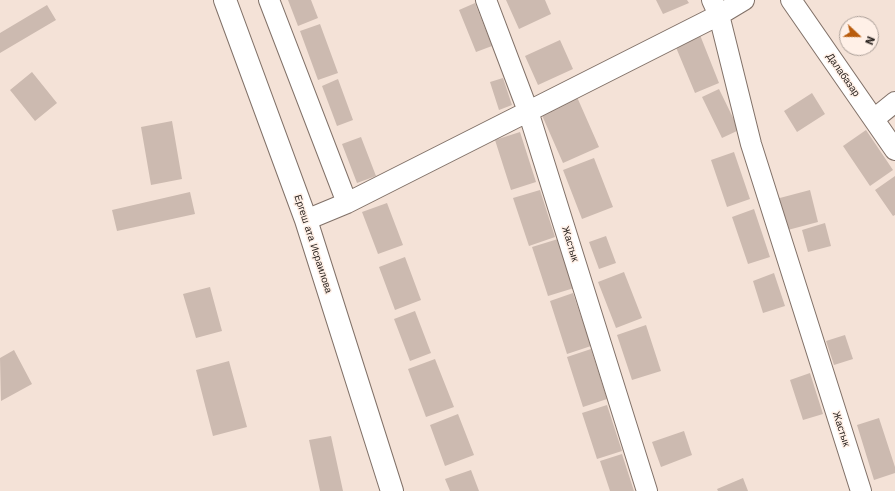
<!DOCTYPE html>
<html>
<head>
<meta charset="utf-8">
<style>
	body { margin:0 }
	#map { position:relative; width:895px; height:491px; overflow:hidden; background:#f4e2d7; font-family:"Work Sans",sans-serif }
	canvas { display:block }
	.north { position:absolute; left:839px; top:16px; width:40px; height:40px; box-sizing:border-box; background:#fff0e7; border:1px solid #aa9e97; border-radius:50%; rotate:112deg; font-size:11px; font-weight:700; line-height:16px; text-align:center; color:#2b2420 }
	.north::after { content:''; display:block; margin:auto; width:14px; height:18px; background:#b95c0d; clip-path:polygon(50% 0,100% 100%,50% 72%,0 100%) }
</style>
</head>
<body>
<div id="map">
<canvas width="895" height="491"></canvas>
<div class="north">N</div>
</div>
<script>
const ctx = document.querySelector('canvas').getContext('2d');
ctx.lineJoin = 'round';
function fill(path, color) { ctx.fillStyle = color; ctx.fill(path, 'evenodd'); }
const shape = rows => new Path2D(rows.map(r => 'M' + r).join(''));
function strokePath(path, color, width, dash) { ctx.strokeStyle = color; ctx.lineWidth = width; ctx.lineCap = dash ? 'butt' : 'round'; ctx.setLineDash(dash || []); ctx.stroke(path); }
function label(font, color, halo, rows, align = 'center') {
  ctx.font = font + ' "Work Sans",sans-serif'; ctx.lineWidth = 3; ctx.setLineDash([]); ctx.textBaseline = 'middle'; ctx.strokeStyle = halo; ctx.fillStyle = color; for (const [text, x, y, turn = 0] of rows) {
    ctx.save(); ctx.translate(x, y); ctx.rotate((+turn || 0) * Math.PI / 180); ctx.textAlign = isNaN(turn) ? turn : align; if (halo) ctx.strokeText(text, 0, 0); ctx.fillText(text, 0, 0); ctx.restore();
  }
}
fill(shape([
	[288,0,311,0,318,18,298,26],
	[506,0,545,0,551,14,519,29],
	[656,0,687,0,689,3,663,14],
	[475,3,492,46,476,52,459,10],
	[47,5,56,20,0,53,0,33],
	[320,24,338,73,318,80,300,31],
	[700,35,719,83,695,93,675,45],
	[560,40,573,69,538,85,525,56],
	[32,72,57,103,35,121,10,90],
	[503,78,512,105,499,110,490,82],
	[338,79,353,120,337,126,322,86],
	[719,89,739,130,722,138,702,97],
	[812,93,825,114,797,132,784,111],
	[577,97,599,147,563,163,541,113],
	[172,121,182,179,151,185,141,127],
	[866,130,893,170,870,186,843,146],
	[520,132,536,182,511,190,495,140],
	[361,137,376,176,357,183,342,144],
	[734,152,750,199,727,207,711,160],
	[594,158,613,207,582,219,563,170],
	[895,176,895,215,893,216,875,190],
	[540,190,555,237,529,246,513,198],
	[810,190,818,222,784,231,776,199],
	[190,192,195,214,117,231,112,210],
	[387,203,403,245,378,254,362,212],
	[754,209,770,257,748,264,732,217],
	[825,223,831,246,808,252,802,230],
	[606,236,616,263,599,269,589,242],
	[558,239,574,288,548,296,532,247],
	[405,257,421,300,395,310,379,267],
	[624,272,642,318,616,328,598,282],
	[774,273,785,306,763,313,753,281],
	[210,287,222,331,196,338,183,294],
	[573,293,591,346,567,354,550,301],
	[415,311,431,353,410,361,394,319],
	[646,325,661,371,632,380,617,335],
	[845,335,853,359,834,365,826,341],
	[591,349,607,399,583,407,567,357],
	[14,350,32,384,1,401,0,358],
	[435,359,454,407,426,417,408,369],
	[229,361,247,427,213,436,196,370],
	[810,373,823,414,803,420,790,380],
	[607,405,622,451,597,459,582,413],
	[458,414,474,455,445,466,430,425],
	[879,418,895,467,895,473,874,480,857,425],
	[684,431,692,455,661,467,652,442],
	[331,436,343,491,320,491,309,440],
	[622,454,634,491,610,491,600,461],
	[471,470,479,491,450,491,445,479],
	[743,478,748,491,718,491,717,489]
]), '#ccbab0');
const minor = shape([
	[269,0,347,203],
	[486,0,528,111,647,491],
	[712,0,719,15,751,144,861,491],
	[791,0,895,150],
	[874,119,895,102],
	[306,220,347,203,719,15,744,0]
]);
const major = shape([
	[225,0,306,220,392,491]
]);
strokePath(minor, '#817168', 22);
strokePath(major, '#817168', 24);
strokePath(minor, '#fff', 20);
strokePath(major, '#fff', 22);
label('10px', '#2b2420', '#fff0e7', [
	["Далабазар",843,75,55],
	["Ергеш ата Исраилова",313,244,72],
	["Жастык",570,244,73],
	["Жастык",841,429,72]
]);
</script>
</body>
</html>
